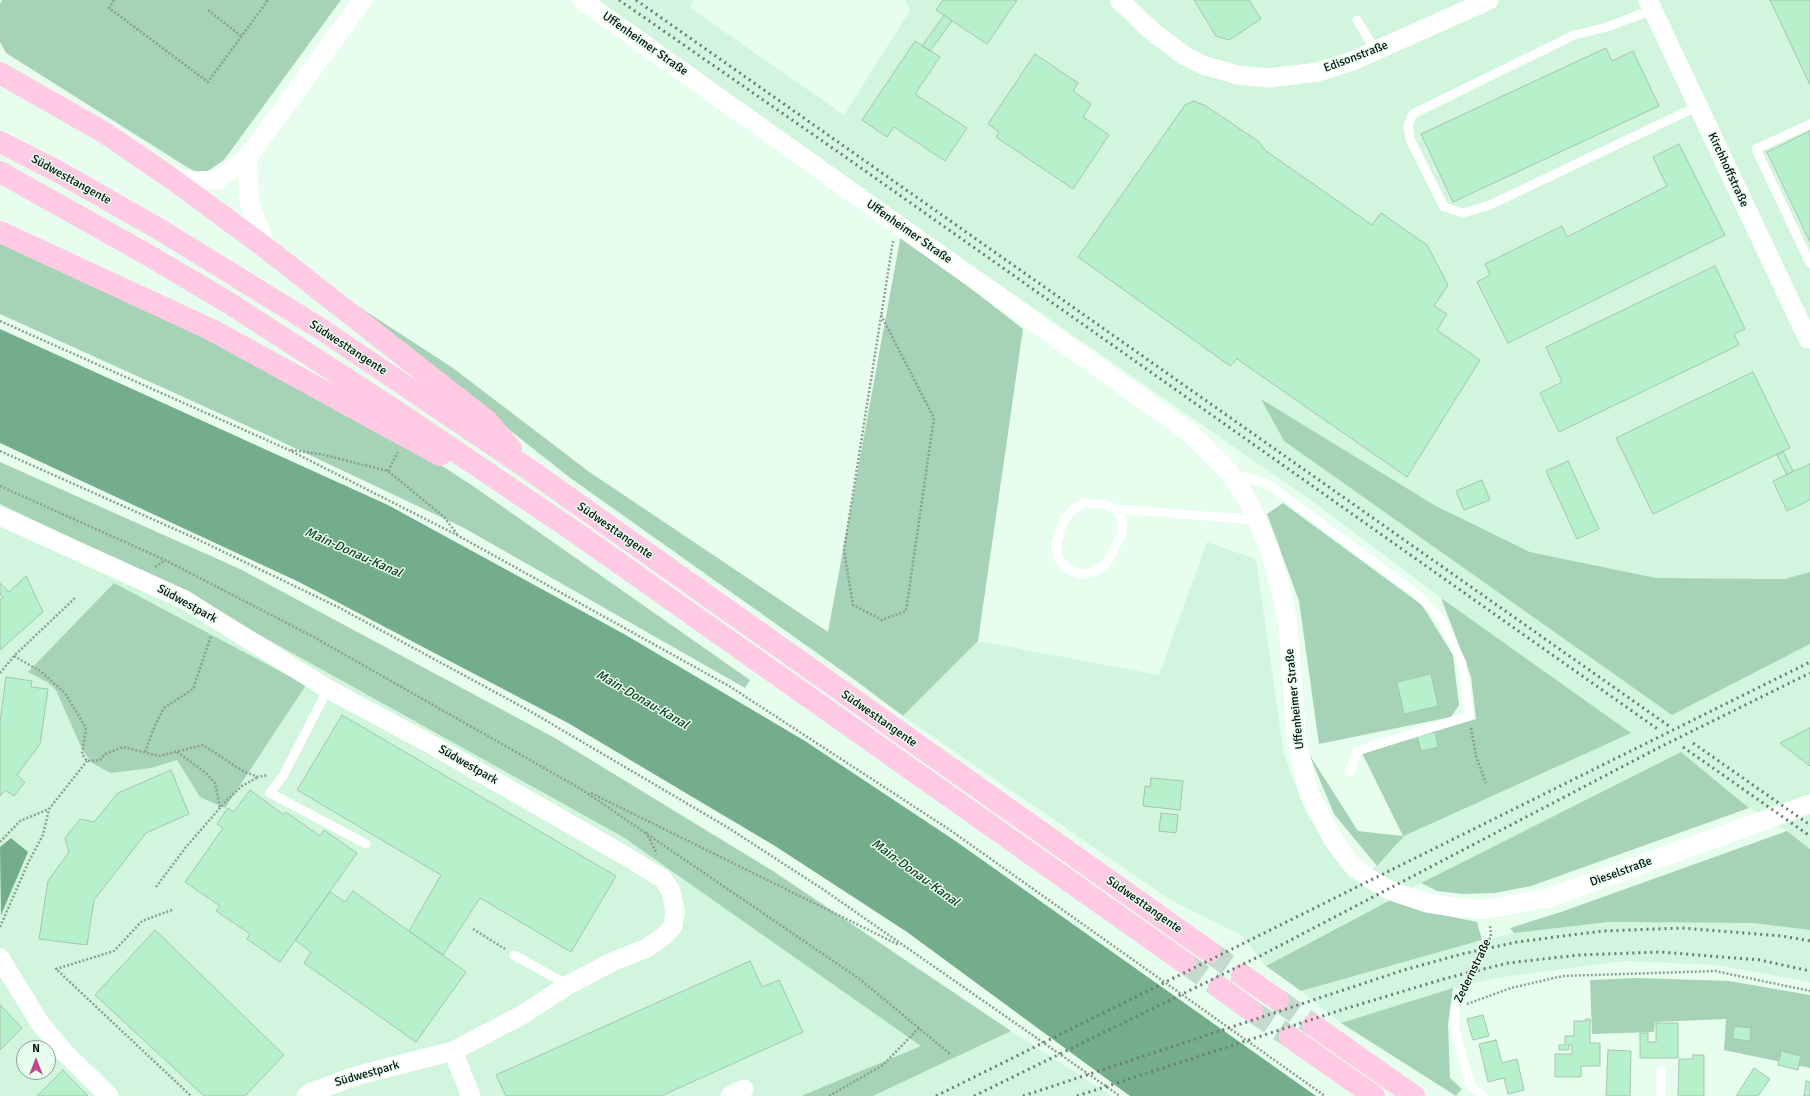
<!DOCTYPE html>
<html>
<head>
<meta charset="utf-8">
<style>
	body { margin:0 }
	#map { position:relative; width:1810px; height:1096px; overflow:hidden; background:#e7feee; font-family:Signika,sans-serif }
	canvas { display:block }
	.north { position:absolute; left:16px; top:1040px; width:40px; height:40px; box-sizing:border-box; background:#e7feee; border:1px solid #8d9f93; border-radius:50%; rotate:0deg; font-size:11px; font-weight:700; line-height:16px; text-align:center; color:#07100a }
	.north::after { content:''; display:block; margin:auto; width:14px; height:18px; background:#c54591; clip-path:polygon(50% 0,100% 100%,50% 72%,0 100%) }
</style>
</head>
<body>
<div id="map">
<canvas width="1810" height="1096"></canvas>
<div class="north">N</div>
</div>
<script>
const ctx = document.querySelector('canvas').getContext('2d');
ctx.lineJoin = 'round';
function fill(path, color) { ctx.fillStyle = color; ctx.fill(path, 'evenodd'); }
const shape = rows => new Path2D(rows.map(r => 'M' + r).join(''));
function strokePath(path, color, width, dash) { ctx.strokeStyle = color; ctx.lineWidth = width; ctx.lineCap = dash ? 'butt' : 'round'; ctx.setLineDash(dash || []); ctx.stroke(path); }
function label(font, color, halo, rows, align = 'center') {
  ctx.font = font + ' Signika,sans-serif'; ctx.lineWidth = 3; ctx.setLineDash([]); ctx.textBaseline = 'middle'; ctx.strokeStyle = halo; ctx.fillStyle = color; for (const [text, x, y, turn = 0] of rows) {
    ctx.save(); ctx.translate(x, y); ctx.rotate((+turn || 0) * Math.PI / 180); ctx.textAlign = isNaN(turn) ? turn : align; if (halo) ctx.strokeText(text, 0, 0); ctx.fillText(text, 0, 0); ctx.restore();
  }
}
fill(shape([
	[590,0,694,0,689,7,844,115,910,10,905,0,1810,0,1810,572,1784,579,1656,578,1530,552,1434,505,1672,715,1810,644,1810,849,1787,831,1749,808,1681,752,1421,883,1266,966,1241,935,1172,901,903,716,978,641,1159,675,1207,542,1256,559,1284,755,1306,813,1351,879,1377,866,1404,836,1630,733,1441,598,1319,506],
	[0,504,168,584,623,837,922,1046,801,1096,0,1096],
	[24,1048,48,1048,48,1072,24,1072],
	[1609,922,1754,923,1810,930,1810,982,1715,965,1624,961,1496,978,1453,988,1341,1023,1301,991,1468,944,1514,933],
	[1011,1031,1112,1096,873,1096]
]), '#d1f6dd');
fill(shape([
	[2,0,341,0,224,160,205,173,194,171,182,164,6,53,0,42,0,4],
	[901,234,1023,329,978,641,903,716,855,680,569,477,330,288,453,368,588,471,828,632],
	[0,241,175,321,414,448,473,486,750,680,745,688,464,528,265,434,0,314],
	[1261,399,1434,505,1530,552,1656,578,1784,579,1810,572,1810,644,1672,715,1284,441],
	[0,462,240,569,555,738,773,871,1011,1031,873,1096,801,1096,921,1046,623,837,168,584,0,504],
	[1283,503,1422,605,1453,655,1459,705,1451,717,1319,744,1299,601,1267,514],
	[114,583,306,685,225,808,200,797,177,760,151,768,111,773,92,763,82,749,56,690,47,682,28,672],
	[1441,598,1631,733,1404,836,1377,866,1334,814,1309,754,1358,831,1403,836,1362,753,1476,719,1471,677],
	[1681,752,1749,808,1531,886,1495,893,1463,894,1437,891,1421,883],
	[1787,831,1810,849,1810,930,1753,923,1609,922,1514,933,1510,928,1561,912],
	[1396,897,1429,912,1477,922,1482,940,1301,991,1266,966],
	[1637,978,1729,981,1810,995,1810,1068,1724,1050,1726,1019,1655,1022,1654,1032,1592,1034,1590,980],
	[1453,988,1448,1024,1450,1078,1462,1089,1456,1096,1341,1023]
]), '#a6d3b6');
fill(shape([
	[0,329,388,505,624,634,805,741,954,840,1316,1096,1130,1096,907,932,775,846,568,723,299,582,0,443],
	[11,838,28,852,1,915,0,847]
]), '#74ad89');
const building = shape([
	[943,0,1017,0,987,44,936,10,943,0],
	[1194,0,1249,0,1261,19,1229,40,1216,36,1194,0],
	[1770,0,1810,0,1810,85,1770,0],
	[944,15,952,21,930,51,922,46,944,15],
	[915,41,940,57,915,94,967,128,945,161,894,127,887,137,862,120,915,41],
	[1606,48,1612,61,1633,51,1659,106,1453,202,1421,134,1606,48],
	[1035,54,1078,83,1073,91,1091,104,1083,117,1109,135,1073,189,996,137,999,132,988,124,1035,54],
	[1194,101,1206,106,1258,141,1266,151,1372,225,1381,213,1427,245,1448,285,1434,306,1447,314,1437,330,1480,360,1407,477,1237,359,1230,366,1078,257,1185,105,1194,101],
	[1810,131,1810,242,1767,152,1810,131],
	[1679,144,1725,235,1508,343,1477,282,1490,275,1485,264,1562,226,1567,237,1667,186,1653,157,1679,144],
	[1715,266,1745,329,1734,334,1739,345,1559,432,1540,393,1562,382,1546,347,1715,266],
	[1753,372,1790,448,1653,514,1616,438,1753,372],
	[1783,451,1793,471,1787,475,1777,455,1783,451],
	[1568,461,1599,529,1577,539,1546,471,1568,461],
	[1810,464,1810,500,1787,511,1773,481,1810,464],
	[1482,480,1490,500,1464,510,1456,491,1482,480],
	[26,576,43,612,0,650,0,600,3,597,0,594,0,583,9,592,26,576],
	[1431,674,1438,706,1404,714,1397,682,1431,674],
	[6,677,32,681,31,687,48,689,40,744,17,775,25,782,14,796,5,790,0,796,0,722,6,677],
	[342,715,616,876,571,952,480,898,443,955,409,931,441,875,297,790,342,715],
	[1810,728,1810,766,1780,743,1810,728],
	[1435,732,1438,747,1421,751,1417,736,1435,732],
	[171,770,189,814,146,833,94,900,87,945,39,939,48,881,69,852,65,838,80,819,94,822,118,793,171,770],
	[1151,778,1183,781,1180,810,1143,806,1145,786,1150,787,1151,778],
	[250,790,284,815,286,812,320,836,324,830,357,853,280,962,247,939,250,934,216,911,220,906,185,882,223,828,217,824,228,808,234,812,250,790],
	[1161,813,1178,815,1176,833,1159,831,1161,813],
	[353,891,466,972,416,1042,304,963,311,952,295,940,330,892,345,902,353,891],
	[155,930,284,1055,245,1096,204,1096,95,995,155,930],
	[750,961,762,987,779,980,803,1032,661,1096,506,1096,496,1075,750,961],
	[0,1005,22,1028,0,1050,0,1005],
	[1483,1015,1489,1036,1473,1040,1467,1019,1483,1015],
	[1586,1019,1590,1019,1590,1043,1600,1043,1600,1066,1581,1066,1581,1077,1555,1077,1555,1054,1572,1054,1572,1045,1569,1045,1569,1050,1559,1050,1559,1045,1565,1045,1565,1036,1574,1036,1574,1021,1586,1021,1586,1019],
	[1656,1023,1678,1023,1678,1058,1640,1058,1640,1033,1648,1033,1648,1042,1656,1042,1656,1023],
	[1734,1026,1751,1028,1750,1041,1733,1039,1734,1026],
	[1496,1040,1502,1063,1517,1059,1524,1090,1508,1094,1504,1078,1488,1082,1479,1044,1496,1040],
	[1608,1050,1631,1051,1630,1096,1606,1096,1608,1050],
	[1781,1051,1801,1056,1798,1070,1778,1065,1781,1051],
	[1693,1055,1704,1055,1704,1096,1678,1096,1679,1059,1693,1059,1693,1055],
	[1754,1068,1770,1079,1758,1096,1736,1096,1754,1068],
	[63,1070,88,1096,37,1096,63,1070],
	[1806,1081,1810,1082,1810,1096,1804,1096,1806,1081]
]);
fill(building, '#b6f1cb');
strokePath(building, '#a7c4b1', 1);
strokePath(shape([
	[1210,952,1242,975],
	[1185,963,1219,987],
	[1278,1000,1313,1025],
	[1252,1011,1290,1037]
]), '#c5dacc', 22, [22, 11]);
strokePath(shape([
	[114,0,109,8,208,82,268,0],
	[208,10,241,36],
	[881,315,934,418,906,611,882,620,853,605,844,550,893,241],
	[0,321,289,450,457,535,729,686,950,830,1325,1096],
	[291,450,320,454,388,471,444,517,457,534],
	[0,451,199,540,338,607,528,710,727,827,824,890,1120,1096],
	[388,471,398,452],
	[0,486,165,560,310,635,581,789,861,980,950,1054],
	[155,567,165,560],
	[14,656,40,671,65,693,86,728,82,754,87,761,100,760,105,754,123,747,159,756,203,745,243,771,258,777,268,775],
	[0,673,14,656,75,598],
	[1471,728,1476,756,1486,783],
	[145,752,155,725,164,708,193,689,211,636],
	[177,752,206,773,215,783,220,808],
	[591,793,899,945],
	[646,832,657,854],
	[0,842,20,821,49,809],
	[156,887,186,847,226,801,242,786,258,777],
	[172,910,142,921,114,951,56,969,191,1096],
	[0,927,28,863,43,835,49,809,87,761],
	[473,929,505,949],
	[1459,996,1491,936,1490,925],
	[1467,1004,1511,988,1563,976,1715,971,1810,991],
	[829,1096,883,1065,919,1028]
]), '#8d9e92', 2.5, [2, 2]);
strokePath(shape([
	[1652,10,1607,27,1574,35,1413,114,1408,126,1410,139,1444,207,1463,213,1490,205,1698,106],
	[1357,20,1376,51],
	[1810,124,1756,149,1810,263],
	[1232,473,1269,485,1419,596,1440,618,1462,663,1469,716,1357,751,1350,772],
	[1116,509,1122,519,1122,534,1107,563,1094,572,1080,574,1068,569,1058,558,1056,545,1064,520,1075,508,1085,503,1107,505,1116,509,1257,520],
	[328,689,283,776,270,793,366,844],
	[514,955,568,985],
	[1455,1008,1454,1027,1471,1087,1483,1096],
	[1661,1070,1661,1096]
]), '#fff', 9);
strokePath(shape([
	[582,0,1189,432,1229,472,1248,501,1257,520,1269,547,1280,586,1288,624,1297,742,1309,793,1333,840,1352,865,1370,879,1391,891,1427,903,1459,908,1488,909,1548,898,1810,804],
	[1119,0,1154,33,1185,56,1203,65,1237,75,1268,78,1318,72,1350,62,1489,0],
	[1648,0,1808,339],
	[248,157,249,201,266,248],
	[171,178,194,181,218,180,248,157,363,0],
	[0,516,185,600,328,689,434,746,624,855,663,879,671,891,675,912,673,926,664,936,647,948,612,962,568,985,522,1015,453,1051,359,1075,312,1092,306,1096],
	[0,958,40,1023,63,1051,109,1096],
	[453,1051,471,1096],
	[730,1096,744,1089]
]), '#fff', 19);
strokePath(shape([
	[0,73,105,133,171,178,266,248,487,421,511,449],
	[0,142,59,172,164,232,321,329,395,379,527,468,1210,952],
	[0,172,148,255,229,303,393,409,578,534,1185,963],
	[0,232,212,330,440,455],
	[1242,975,1278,1000],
	[1219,987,1252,1011],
	[1313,1025,1414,1096],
	[1290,1037,1374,1096]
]), '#fecae4', 22);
strokePath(shape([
	[619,0,844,156,1659,730],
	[636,0,1669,726],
	[1693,743,1810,825],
	[1683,747,1810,836],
	[936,1096,1810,662],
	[974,1096,1262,955,1660,747,1810,673],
	[1023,1096,1404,970,1462,954,1517,942,1602,931,1682,928,1782,936,1810,941],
	[1077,1096,1341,1010,1447,978,1508,963,1579,955,1660,952,1760,960,1810,971]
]), '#6d7c72', 3, [2, 4]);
label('12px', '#07100a', '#e7feee', [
	["Uffenheimer Straße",645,44,35],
	["Edisonstraße",1356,57,-21],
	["Kirchhoffstraße",1728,170,65],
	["Südwesttangente",71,180,29],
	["Uffenheimer Straße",909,232,35],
	["Südwesttangente",348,348,33],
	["Südwesttangente",615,531,35],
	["Südwestpark",187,604,29],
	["Uffenheimer Straße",1295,699,-96],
	["Südwesttangente",879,719,35],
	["Südwestpark",468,765,30],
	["Dieselstraße",1621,872,-20],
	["Südwesttangente",1144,905,35],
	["Zedernstraße",1473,971,-64],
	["Südwestpark",367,1074,-16]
]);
label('italic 13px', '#0d3b23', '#e7feee', [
	["Main-Donau-Kanal",353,553,24],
	["Main-Donau-Kanal",642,700,30],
	["Main-Donau-Kanal",915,873,36]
]);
</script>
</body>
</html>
